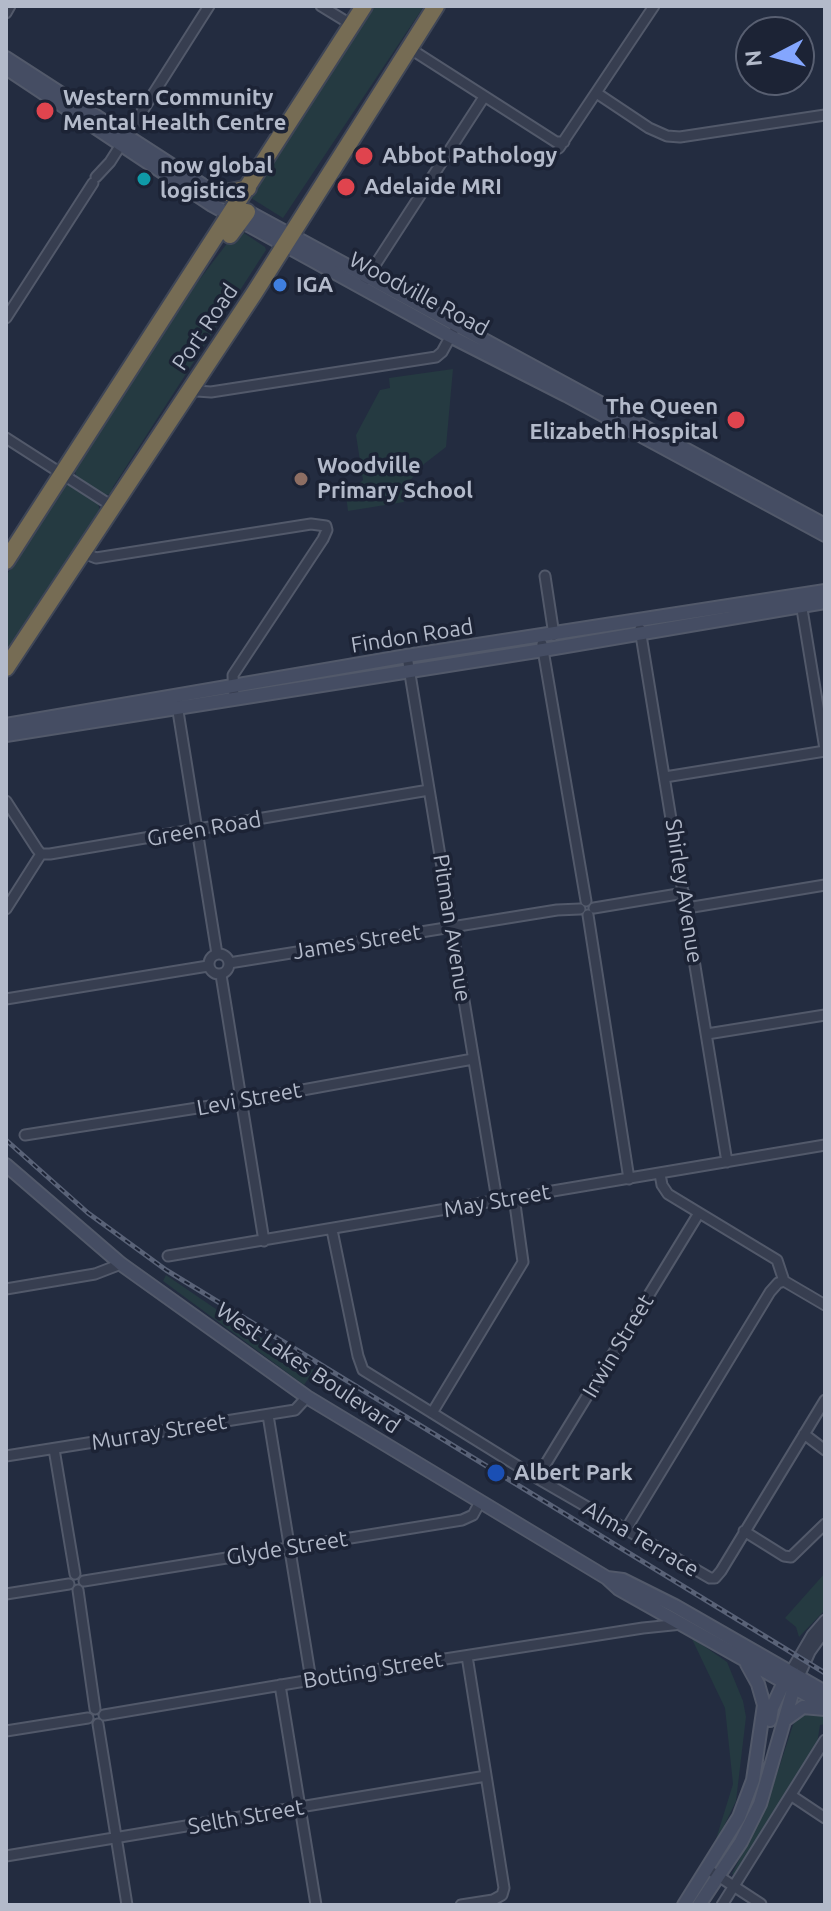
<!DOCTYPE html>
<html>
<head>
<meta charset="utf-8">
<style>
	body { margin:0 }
	#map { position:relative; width:831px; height:1911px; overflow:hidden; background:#232c40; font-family:Ubuntu,sans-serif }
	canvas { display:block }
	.frame { position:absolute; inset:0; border:8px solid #b3baca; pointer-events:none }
	.north { position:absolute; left:735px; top:16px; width:80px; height:80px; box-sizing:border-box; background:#1c2335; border:2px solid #585f71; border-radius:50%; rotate:264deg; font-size:22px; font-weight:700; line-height:32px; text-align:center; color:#b3baca }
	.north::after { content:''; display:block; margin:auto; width:28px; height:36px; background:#84a6fe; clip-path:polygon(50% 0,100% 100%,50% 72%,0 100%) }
</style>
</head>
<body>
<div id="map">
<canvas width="831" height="1911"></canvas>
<div class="frame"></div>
<div class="north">N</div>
</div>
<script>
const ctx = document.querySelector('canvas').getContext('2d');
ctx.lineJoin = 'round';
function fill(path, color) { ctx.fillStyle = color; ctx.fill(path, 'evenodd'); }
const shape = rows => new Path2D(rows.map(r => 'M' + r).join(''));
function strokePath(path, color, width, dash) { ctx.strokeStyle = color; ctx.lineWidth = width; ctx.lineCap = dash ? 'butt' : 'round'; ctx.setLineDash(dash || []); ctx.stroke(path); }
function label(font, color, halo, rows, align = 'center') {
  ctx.font = font + ' Ubuntu,sans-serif'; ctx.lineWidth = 7; ctx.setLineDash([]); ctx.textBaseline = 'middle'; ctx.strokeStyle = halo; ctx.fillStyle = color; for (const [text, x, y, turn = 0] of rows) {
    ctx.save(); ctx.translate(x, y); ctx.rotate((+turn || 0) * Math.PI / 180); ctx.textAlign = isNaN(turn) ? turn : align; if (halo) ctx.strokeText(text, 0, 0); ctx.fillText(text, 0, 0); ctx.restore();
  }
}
fill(shape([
	[375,6,424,6,283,218,251,198],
	[238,229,265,247,266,250,113,487,111,494,105,495,76,477,75,468,187,296],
	[453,369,446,447,424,464,402,490,404,502,348,511,346,495,363,480,356,435,380,390,390,388,389,378],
	[66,484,98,503,100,512,6,654,6,576],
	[166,1275,232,1320,314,1370,304,1385,163,1281],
	[825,1573,825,1610,799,1637,796,1627,785,1618],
	[691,1637,727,1662,743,1701,746,1717,736,1801,713,1849,733,1784,725,1708],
	[818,1713,825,1716,825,1724,820,1725,817,1744,736,1875,732,1874,767,1804,794,1722,803,1714]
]), '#253a41');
const street = shape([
	[321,6,352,25],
	[6,13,10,6],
	[409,48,556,142,564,142],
	[598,94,649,128,667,136,680,137,825,115],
	[559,148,654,6],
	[96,177,110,162,209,6],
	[364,282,484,97],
	[6,318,93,183],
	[191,388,197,391,211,392,436,357,442,352,453,332],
	[6,438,112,506],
	[81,552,96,558,311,524,326,526,327,530,323,539,233,675,234,699],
	[545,576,554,635],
	[801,603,825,749],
	[640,629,727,1162],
	[542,644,586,901],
	[407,656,497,1200],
	[177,705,217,954],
	[665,777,825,751],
	[6,801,37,849,41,854,50,854,429,790],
	[594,908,684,893],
	[687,908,825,885],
	[6,909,41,854],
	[588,915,629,1179],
	'209 964a10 10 0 1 1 20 0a10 10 0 1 1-20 0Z',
	[229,963,557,910,580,909],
	[221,975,264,1241],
	[6,999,208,966],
	[707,1034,825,1015],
	[25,1135,242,1101,473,1059],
	[660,1174,662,1185,668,1194,777,1260,784,1281,825,1305],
	[332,1230,358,1356,363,1370,537,1478,710,1578,715,1578,721,1571,825,1400],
	[168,1256,825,1145],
	[6,1289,95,1274,121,1264],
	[432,1413,523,1262,514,1197],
	[268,1415,311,1680],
	[804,1434,825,1450],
	[54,1449,75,1574],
	[6,1456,295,1410,307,1397],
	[537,1478,699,1213],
	[625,1531,770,1292,778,1283,784,1281],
	[744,1531,784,1556,791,1557,825,1524],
	[84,1581,462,1520,473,1515,480,1502],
	[78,1590,95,1709],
	[6,1594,69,1584],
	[788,1676,812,1635,825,1620],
	[797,1681,810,1652,825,1631],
	[280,1685,316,1905],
	[104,1715,311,1680,643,1628,682,1624],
	[98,1724,127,1905],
	[6,1731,88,1718],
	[792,1796,825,1818],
	[6,1856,486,1776],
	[709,1870,761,1904],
	[461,1905,493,1900,502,1895,504,1888,467,1656],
	[722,1905,825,1740]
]);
const secondary = shape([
	[6,58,218,195],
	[6,68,212,205,450,336,566,395,825,535],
	[241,208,825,525],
	[6,725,407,656,825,591],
	[6,735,543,650,825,602],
	[6,1165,121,1264,307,1397,607,1578,619,1589,825,1705],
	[607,1578,623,1580,675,1606,825,1692],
	[770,1720,772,1708,784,1682],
	[785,1720,803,1707,825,1709],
	[684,1905,739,1817,753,1780,764,1705,758,1684,747,1664],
	[699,1905,741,1842,760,1804,794,1687]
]);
const highway = shape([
	[212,191,227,193,248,188],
	[230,235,247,212],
	[6,561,364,6],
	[6,668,255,292,436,6]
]);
strokePath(street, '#52596a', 13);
strokePath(secondary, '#52596a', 16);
strokePath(highway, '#3f4657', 20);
strokePath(street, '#373e50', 9);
strokePath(secondary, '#454d63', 12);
strokePath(highway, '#766c54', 16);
const rail = shape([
	[6,1140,88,1213,166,1270,825,1673]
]);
strokePath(rail, '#596277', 5);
strokePath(rail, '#1c2335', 2, [6]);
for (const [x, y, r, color] of [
	[45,111,10,"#e0444e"],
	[364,156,10,"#e0444e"],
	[144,179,8,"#0f9aa8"],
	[346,187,10,"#e0444e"],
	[280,285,8,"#3f7fe0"],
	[736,420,10,"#e0444e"],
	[301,479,8,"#8d6e63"],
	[496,1473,10,"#1a4fb4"]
]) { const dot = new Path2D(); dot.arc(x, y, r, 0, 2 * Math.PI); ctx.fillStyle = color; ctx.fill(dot); strokePath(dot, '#1c2335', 3); }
label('bold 22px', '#b3baca', '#1c2335', [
	["Western Community",63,98],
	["Mental Health Centre",63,123],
	["Abbot Pathology",382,156],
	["now global",160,166],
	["logistics",160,191],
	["Adelaide MRI",364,187],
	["IGA",296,285],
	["The Queen",718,407,"right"],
	["Elizabeth Hospital",718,432,"right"],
	["Woodville",317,466],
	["Primary School",317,491],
	["Albert Park",514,1473]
], 'left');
label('22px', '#b3baca', '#1c2335', [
	["Woodville Road",419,294,28],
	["Port Road",205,327,-56],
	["Findon Road",412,636,-9],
	["Green Road",204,829,-10],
	["Shirley Avenue",684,891,81],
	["Pitman Avenue",452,928,81],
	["James Street",357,942,-9],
	["Levi Street",249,1099,-10],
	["May Street",497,1201,-10],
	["Irwin Street",618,1346,-59],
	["West Lakes Boulevard",308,1368,34],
	["Murray Street",159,1432,-9],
	["Alma Terrace",641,1539,30],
	["Glyde Street",287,1548,-9],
	["Botting Street",373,1670,-9],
	["Selth Street",246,1817,-10]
]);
</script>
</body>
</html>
